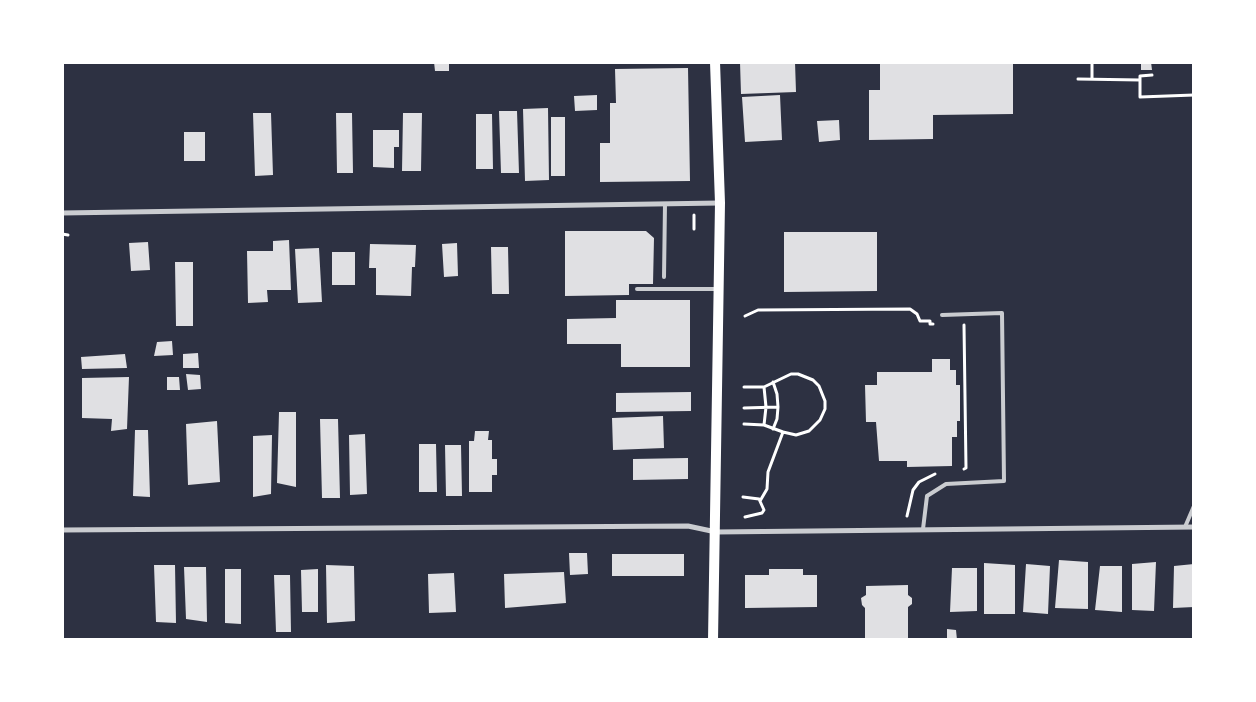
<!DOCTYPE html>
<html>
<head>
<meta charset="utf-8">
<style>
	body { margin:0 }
	#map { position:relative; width:1256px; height:702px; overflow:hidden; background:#2d3142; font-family:"Roboto Condensed",sans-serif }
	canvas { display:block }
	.frame { position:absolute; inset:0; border:64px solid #fff; pointer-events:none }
</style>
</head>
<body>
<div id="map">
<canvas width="1256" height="702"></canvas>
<div class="frame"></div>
</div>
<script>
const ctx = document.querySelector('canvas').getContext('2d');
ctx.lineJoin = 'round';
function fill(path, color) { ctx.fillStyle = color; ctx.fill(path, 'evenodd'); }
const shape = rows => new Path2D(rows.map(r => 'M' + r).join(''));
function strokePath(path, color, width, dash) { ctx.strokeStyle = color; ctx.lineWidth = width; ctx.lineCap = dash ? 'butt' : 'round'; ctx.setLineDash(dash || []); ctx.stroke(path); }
fill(shape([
	[434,62,449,62,449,71,435,71],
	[740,62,795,62,796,92,741,94],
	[880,62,1013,62,1013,114,933,115,933,139,869,140,869,90,880,90],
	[1141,62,1151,62,1152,70,1141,70],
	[688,68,690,181,600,182,600,143,610,143,610,103,616,103,615,69],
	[597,95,597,110,575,111,574,96],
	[780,95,782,140,745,142,742,97],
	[548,108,549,180,525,181,523,109],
	[499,111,517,111,519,173,501,173],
	[253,113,271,113,273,175,255,176],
	[336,113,352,113,353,173,337,173],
	[403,113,422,113,421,171,402,171],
	[476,114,492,114,493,169,476,169],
	[551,117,565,117,565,176,551,176],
	[839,120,840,140,819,142,817,121],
	[373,130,399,130,399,147,394,147,394,168,373,167],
	[184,132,205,132,205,161,184,161],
	[565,231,646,231,654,238,653,284,629,284,629,295,565,296],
	[784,232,877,232,877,291,784,292],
	[289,240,291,290,267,290,268,302,248,303,247,251,273,251,273,241],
	[148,242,150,270,131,271,129,243],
	[457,243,458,276,444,277,442,244],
	[370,244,416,245,415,267,412,267,411,296,376,295,376,268,369,268],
	[491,247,508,247,509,294,492,294],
	[319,248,322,302,298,303,295,249],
	[332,252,355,252,355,285,332,285],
	[175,262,193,262,193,326,176,326],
	[616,300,690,300,690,367,621,367,621,344,567,344,567,319,616,318],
	[172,341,173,355,154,356,157,342],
	[198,353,199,368,183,368,183,354],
	[125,354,127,368,82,369,81,357],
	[932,359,950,359,950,370,956,370,956,385,960,385,960,421,957,421,957,437,952,437,952,466,907,467,907,461,879,461,876,422,866,422,865,385,877,385,877,372,932,372],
	[186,374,200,375,201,389,188,390],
	[129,377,127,429,111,431,112,419,82,418,82,378],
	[167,377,179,377,180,390,167,390],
	[691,392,691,411,616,412,616,393],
	[279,412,296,412,296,487,277,483],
	[663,416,664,448,613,450,612,418],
	[320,419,338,419,340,498,322,498],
	[217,421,220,482,188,485,186,424],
	[135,430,148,430,150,497,133,496],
	[475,431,489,431,488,440,492,440,492,459,497,459,497,475,492,475,492,492,469,492,469,441,474,441],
	[365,434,367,494,350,495,349,435],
	[272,435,271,494,253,497,253,436],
	[419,444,436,444,437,492,419,492],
	[445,445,461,445,462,496,446,496],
	[688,458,688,479,633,480,633,459],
	[569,553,587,553,588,574,570,575],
	[612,554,684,554,684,576,612,576],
	[1059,560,1088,562,1088,609,1055,608],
	[1156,562,1154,611,1132,610,1132,564],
	[984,563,1015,565,1015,614,984,614],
	[1026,564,1050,566,1048,614,1023,612],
	[1194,564,1194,607,1173,608,1174,566],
	[154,565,175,565,176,623,156,622],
	[326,565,354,566,355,621,327,623],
	[1100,566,1122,566,1122,612,1095,610],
	[184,567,206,567,207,622,186,619],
	[952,568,977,568,977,611,950,612],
	[225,569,241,569,241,624,225,623],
	[318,569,318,612,302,612,301,570],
	[769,569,803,569,803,575,817,575,817,607,745,608,745,575,769,575],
	[564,572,566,603,505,608,504,574],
	[454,573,456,612,429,613,428,574],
	[274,575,290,575,291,632,276,632],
	[908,585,908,595,912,598,912,604,908,607,908,640,865,640,865,608,862,605,861,598,866,595,866,586],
	[947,629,956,630,957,640,947,640]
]), '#e0e0e3');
strokePath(shape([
	[1078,79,1140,80,1140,97,1194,95],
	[1092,79,1092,62],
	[1140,80,1140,76,1152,75],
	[694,215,694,229],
	[62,234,68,235],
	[745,316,758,310,910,309,917,314,920,321,930,321,930,324,933,324],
	[773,382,777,394,778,407,777,419,773,429],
	[744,387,764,387,791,374,798,374,813,380,819,386,825,401,825,409,820,420,809,431,796,435,783,432,768,472,767,489,760,501],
	[744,408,778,407],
	[744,424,764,425,783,432],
	[764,425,766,407,764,387],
	[964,469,966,468,964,325],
	[743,497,759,499,764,510,762,513,745,517],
	[907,516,913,490,919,482,935,474]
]), '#fff', 3);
strokePath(shape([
	[664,277,665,204],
	[637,289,717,289],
	[1185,527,1194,506],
	[923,529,927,496,946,484,1004,481,1002,313,942,315]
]), '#caccd0', 4);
strokePath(shape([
	[62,213,720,203],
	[62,530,688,526,716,532,1194,527]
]), '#caccd0', 5);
strokePath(shape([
	[713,640,720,203,715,62]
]), '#fff', 10);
</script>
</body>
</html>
